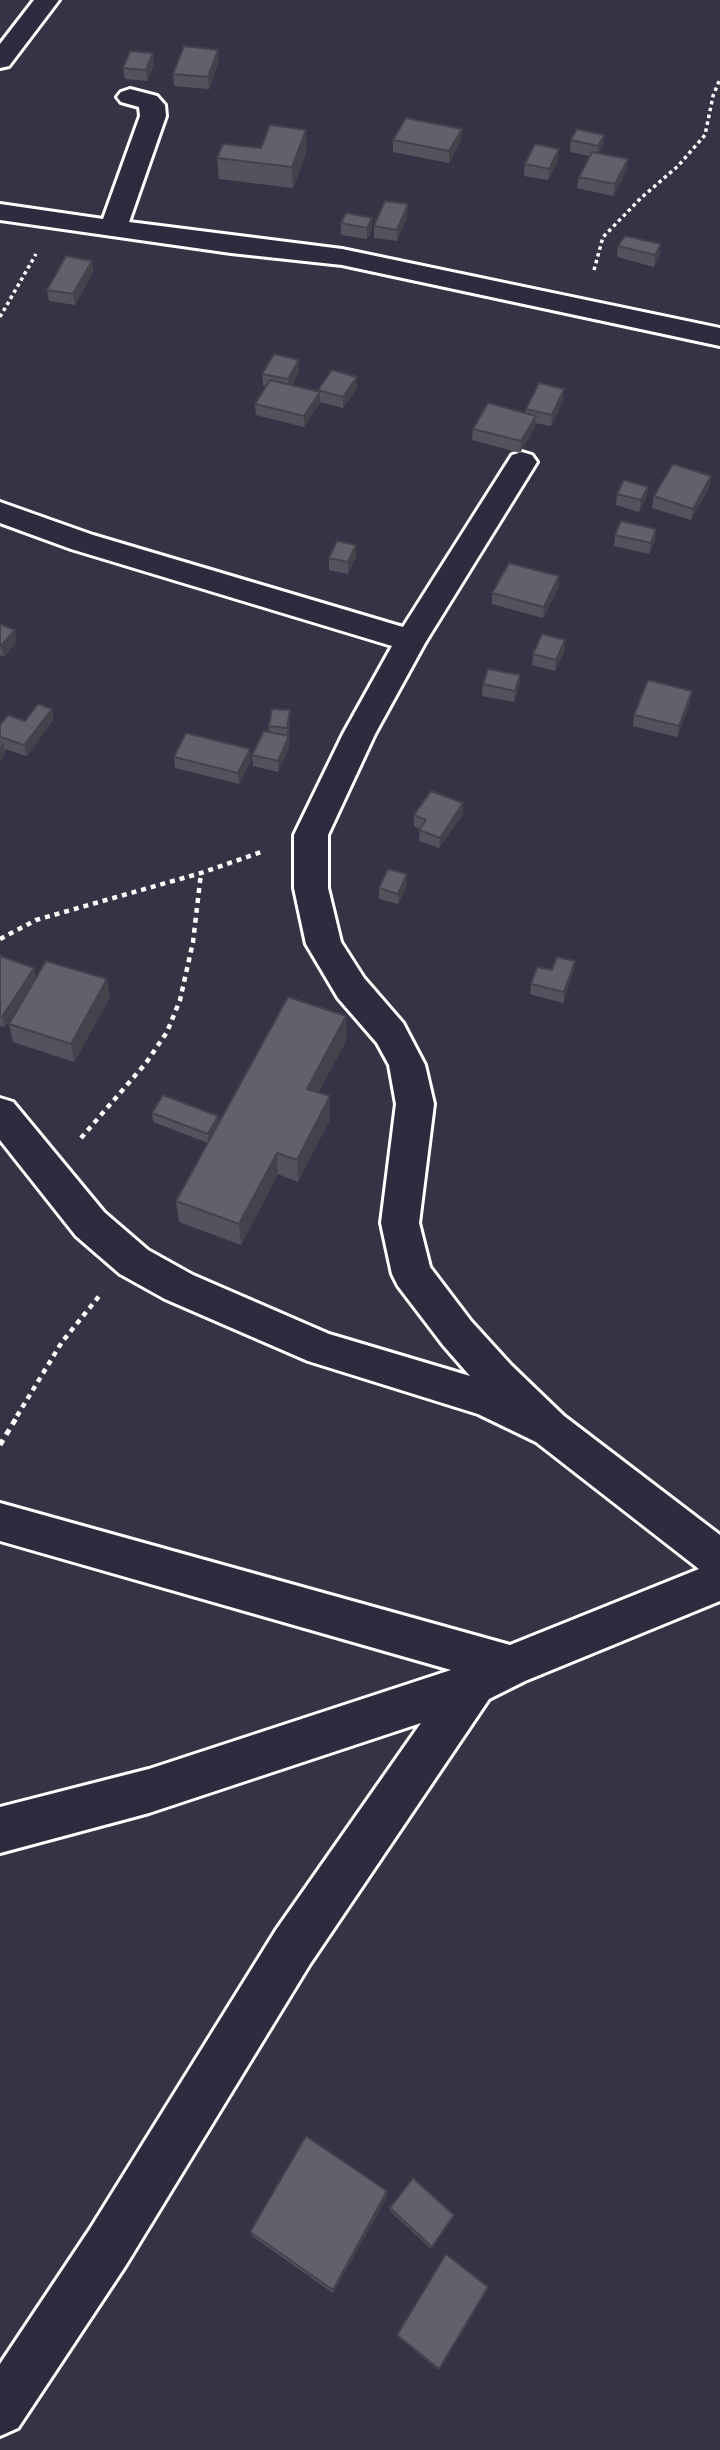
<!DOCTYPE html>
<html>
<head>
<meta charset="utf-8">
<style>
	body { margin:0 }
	canvas { display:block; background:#373345 }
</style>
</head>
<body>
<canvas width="720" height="2450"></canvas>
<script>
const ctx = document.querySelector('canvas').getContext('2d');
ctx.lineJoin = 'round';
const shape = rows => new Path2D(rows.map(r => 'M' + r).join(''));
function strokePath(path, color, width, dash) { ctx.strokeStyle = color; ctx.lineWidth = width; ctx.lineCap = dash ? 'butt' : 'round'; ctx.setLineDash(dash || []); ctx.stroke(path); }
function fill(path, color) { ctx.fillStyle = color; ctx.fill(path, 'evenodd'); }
const street = shape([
	[34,0,59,0,9,66,0,68,0,44,34,0],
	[130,89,157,96,165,105,166,116,129,222,342,249,720,328,720,346,342,265,231,253,0,220,0,204,103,219,140,116,139,107,121,102,117,97,121,92,130,89],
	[522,452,532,455,537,462,425,643,375,734,328,835,328,888,341,942,364,978,403,1023,425,1065,434,1104,419,1223,430,1267,471,1321,511,1365,564,1416,720,1535,720,1601,525,1681,489,1699,310,1964,126,2265,18,2428,0,2436,0,2364,90,2229,276,1930,421,1723,149,1813,0,1853,0,1807,149,1769,451,1670,0,1541,0,1503,510,1645,699,1569,536,1442,478,1414,308,1361,165,1299,120,1274,76,1236,0,1140,0,1098,13,1102,104,1212,148,1250,193,1275,329,1334,470,1376,443,1345,398,1286,392,1274,381,1223,396,1104,389,1065,377,1043,338,998,312,954,306,944,294,888,294,835,343,734,392,646,71,549,0,523,0,502,93,535,403,627,512,455,522,452]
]);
strokePath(street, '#fff', 6);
strokePath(shape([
	[594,270,603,237,641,198,678,166,705,135,713,96,720,79],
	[0,317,36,254]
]), '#fff', 3.5, [3.5, 3.5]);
strokePath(shape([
	[0,939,36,920,201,873,264,851],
	[81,1138,146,1063,167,1032,180,1000,193,942,201,873],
	[17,1416,62,1342,100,1295]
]), '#fff', 4.5, [5, 5]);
strokePath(shape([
	[0,1445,18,1415]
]), '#fff', 5, [6, 6]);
fill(street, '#2f2a3d');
fill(shape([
	[219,61,209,89,174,86,173,74],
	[154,65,147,81,125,79,123,68],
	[604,135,603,146,599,153,628,159,626,171,613,196,577,188,579,177,590,156,570,152,571,140],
	[393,140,461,140,449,163,393,152],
	[261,148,307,150,293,188,219,179,217,158],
	[559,149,558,161,548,180,524,176,525,164],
	[346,213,372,230,367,239,341,235,341,223],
	[407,216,397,241,374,238,374,226],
	[661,244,659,256,654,267,617,257,618,246],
	[92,261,93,272,75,305,49,301,47,290],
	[299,371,292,385,318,391,318,390,357,388,343,408,320,402,304,427,256,415,255,404,266,386,263,385,262,374],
	[563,400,551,426,535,423,535,427,520,453,472,440,473,429,526,413,526,409],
	[648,487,646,498,639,512,616,505,617,494],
	[709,487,691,520,652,508,654,496],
	[615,535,655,540,649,554,614,546],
	[356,545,356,556,348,574,329,570,329,558],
	[558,588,543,618,492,604,492,593],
	[0,624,17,641,4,657,0,655],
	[565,640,564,652,555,671,532,665,533,654],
	[520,675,519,686,514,702,482,696,483,684],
	[690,702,677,737,633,726,634,715],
	[52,709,53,720,27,756,5,749,5,753,0,761,0,725,25,721],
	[290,721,288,736,289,736,289,747,278,772,253,766,252,755,269,732,269,726],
	[174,757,251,760,239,784,175,768],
	[463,814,439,848,419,841,420,829,414,826,414,815],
	[407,885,398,904,379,899,379,888],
	[0,956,36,978,110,997,74,1062,13,1042,9,1024,34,981,5,1027,0,1026],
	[575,961,573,971,563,1003,530,994,531,984,552,970],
	[347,1039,318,1093,330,1119,298,1182,278,1174,241,1245,179,1222,176,1201,208,1143,153,1122,152,1113,219,1123],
	[387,2197,333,2293,252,2236,250,2232],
	[390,2208,453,2218,431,2249,390,2211],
	[488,2287,438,2370,397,2336,397,2335]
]), '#55525e');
fill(shape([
	[218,50,219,61,209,89,208,77],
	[153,53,154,65,147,81,146,70],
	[462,129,461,140,449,163,449,151],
	[306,130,307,150,293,188,292,167],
	[604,135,603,146,597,157,598,146],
	[559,149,558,161,548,180,549,169],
	[628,159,626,171,613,196,615,184],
	[408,204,407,216,397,241,397,230],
	[372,218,372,230,367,239,367,228],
	[661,244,659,256,654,267,655,255],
	[92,261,93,272,75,305,73,294],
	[299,360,299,371,288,391,288,379],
	[357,377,357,388,343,408,343,397],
	[564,389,563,400,551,426,552,415],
	[320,392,320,403,304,427,304,416],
	[536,416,535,427,520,453,521,441],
	[711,476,709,487,691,520,693,509],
	[648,487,646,498,639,512,641,500],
	[656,529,655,540,649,554,651,543],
	[356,545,356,556,348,574,348,562],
	[559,576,558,588,543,618,544,607],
	[15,630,17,641,4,657,1,646],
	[565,640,564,652,555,671,556,660],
	[520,675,519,686,514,702,515,691],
	[692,691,690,702,677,737,679,726],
	[52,709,53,720,27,756,24,745],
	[290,710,290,721,287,739,287,728],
	[289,736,289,747,278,772,278,761],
	[3,742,5,753,0,761,0,747],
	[250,749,251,760,239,784,238,773],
	[463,803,463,814,439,848,440,838],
	[407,874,407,885,398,904,398,894],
	[575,961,573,971,563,1003,564,992],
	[34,968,36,978,5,1027,2,1017],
	[107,979,110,997,74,1062,71,1044],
	[346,1016,347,1039,308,1111,307,1089],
	[330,1096,330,1119,298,1182,297,1160],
	[218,1116,219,1126,209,1144,208,1134],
	[277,1153,278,1174,241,1245,239,1224],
	[387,2191,387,2197,333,2293,333,2290]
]), '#45424c');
const building = shape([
	[184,46,218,50,208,77,173,74,184,46],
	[130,51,153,53,146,70,123,68,130,51],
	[406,118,462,129,449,151,393,140,406,118],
	[270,125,306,130,292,167,217,158,223,144,261,148,270,125],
	[577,129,604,135,598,146,571,140,577,129],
	[535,144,559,149,549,169,525,164,535,144],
	[592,152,628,159,615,184,579,177,592,152],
	[385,201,408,204,397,230,374,226,385,201],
	[346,213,372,218,367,228,341,223,346,213],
	[625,236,661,244,655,255,618,246,625,236],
	[66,256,92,261,73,294,47,290,66,256],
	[274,354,299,360,288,379,262,374,274,354],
	[332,370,357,377,343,397,318,390,332,370],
	[270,380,320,392,304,416,255,404,270,380],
	[539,383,564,389,552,415,526,409,539,383],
	[488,403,536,416,521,441,473,429,488,403],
	[673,464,711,476,693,509,654,496,673,464],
	[624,480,648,487,641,500,617,494,624,480],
	[621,521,656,529,651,543,615,535,621,521],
	[337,541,356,545,348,562,329,558,337,541],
	[509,563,559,576,544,607,492,593,509,563],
	[0,624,15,630,1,646,0,645,0,624],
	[542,634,565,640,556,660,533,654,542,634],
	[488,669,520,675,515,691,483,684,488,669],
	[648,680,692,691,679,726,634,715,648,680],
	[38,704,52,709,24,745,0,737,0,725,8,715,25,721,38,704],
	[272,709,290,710,287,728,269,726,272,709],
	[264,731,289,736,278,761,252,755,264,731],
	[186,733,250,749,238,773,174,757,186,733],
	[431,791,463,803,440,838,419,830,426,820,414,815,431,791],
	[388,869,407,874,398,894,379,888,388,869],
	[0,956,34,968,2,1017,0,1016,0,956],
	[557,957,575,961,564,992,531,984,537,967,552,970,557,957],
	[46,961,107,979,71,1044,9,1024,46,961],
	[288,997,346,1016,307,1089,330,1096,297,1160,277,1153,239,1224,176,1201,288,997],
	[163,1095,218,1116,208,1134,152,1113,163,1095],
	[306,2136,387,2191,333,2290,250,2232,306,2136],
	[413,2178,454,2215,432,2247,390,2208,413,2178],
	[446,2254,488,2287,439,2369,397,2335,446,2254]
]);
fill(building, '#635f6d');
strokePath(building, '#45424c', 2);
</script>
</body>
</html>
